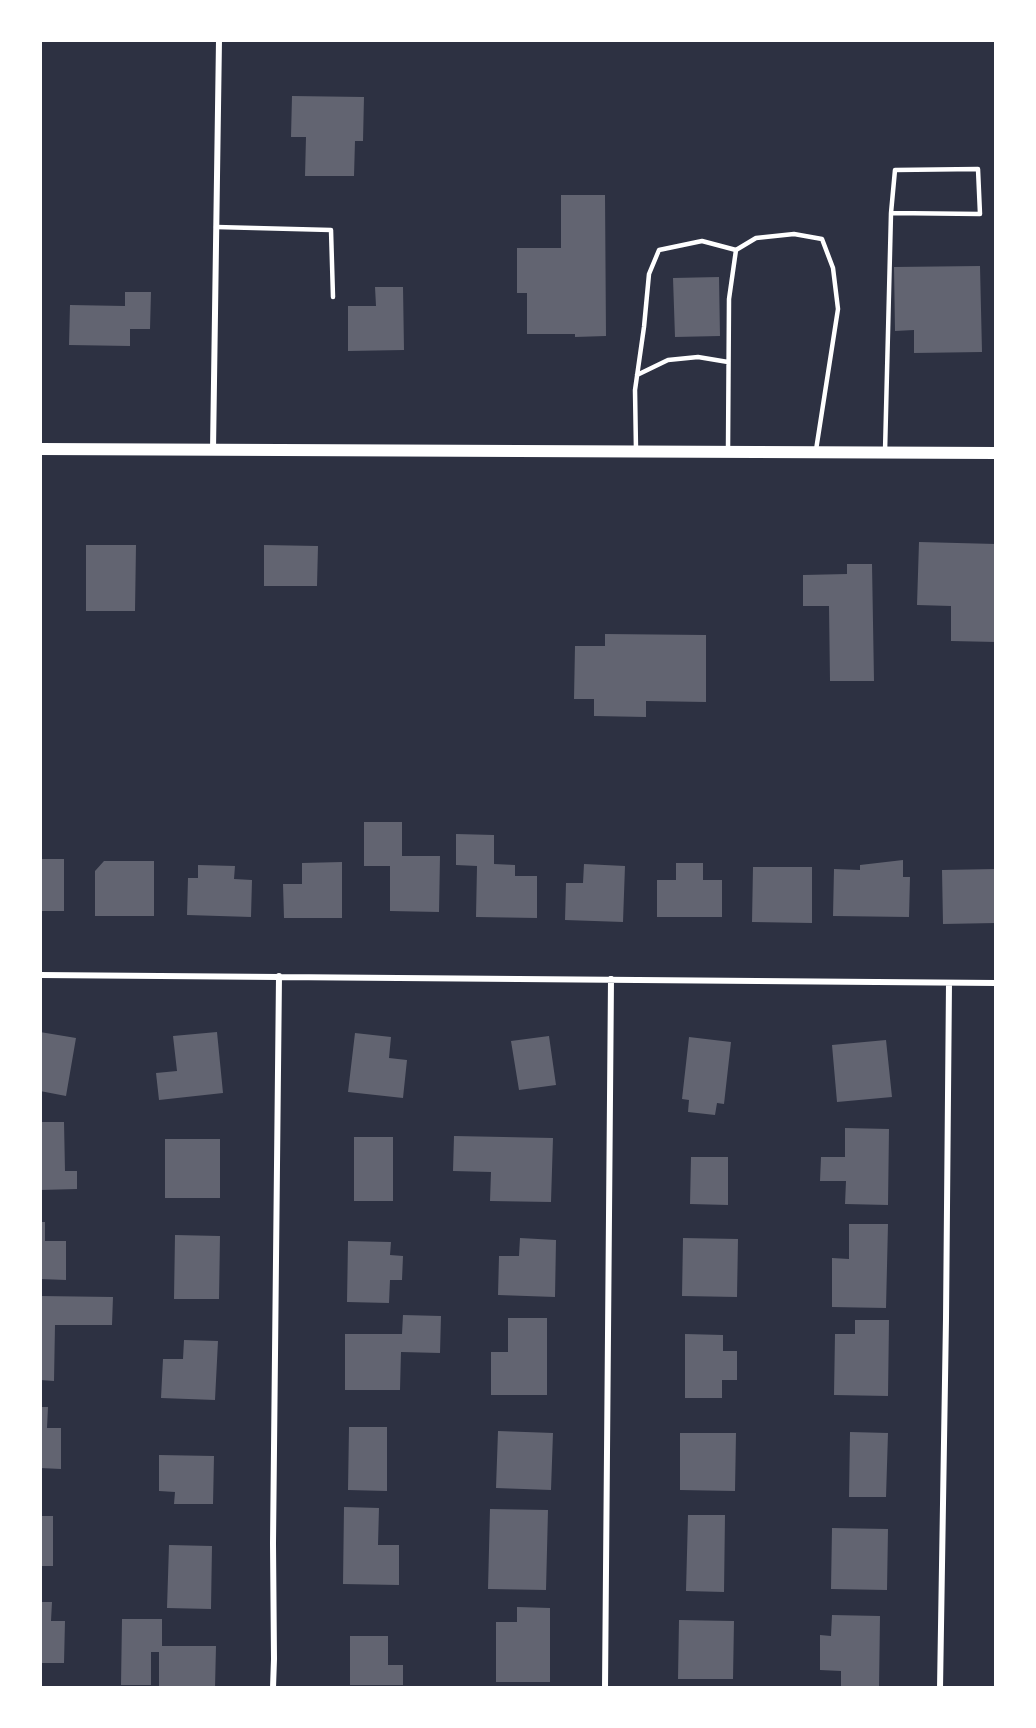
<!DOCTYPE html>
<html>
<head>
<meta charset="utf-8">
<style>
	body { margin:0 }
	#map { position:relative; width:1036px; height:1728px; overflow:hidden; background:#2d3142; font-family:"Fira Sans Condensed",sans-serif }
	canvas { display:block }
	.frame { position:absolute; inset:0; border:42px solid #fff; pointer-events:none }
</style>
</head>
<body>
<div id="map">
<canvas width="1036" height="1728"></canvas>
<div class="frame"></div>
</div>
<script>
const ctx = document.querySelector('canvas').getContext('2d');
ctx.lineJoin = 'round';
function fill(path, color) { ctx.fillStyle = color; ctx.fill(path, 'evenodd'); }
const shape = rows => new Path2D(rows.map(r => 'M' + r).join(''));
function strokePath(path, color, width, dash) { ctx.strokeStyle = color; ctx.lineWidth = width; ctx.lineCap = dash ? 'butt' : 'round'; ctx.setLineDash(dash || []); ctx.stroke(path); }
fill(shape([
	[292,96,364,97,363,141,355,141,354,176,305,176,306,137,291,137],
	[561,195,605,195,606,336,575,337,575,334,527,334,527,293,517,293,517,248,561,248],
	[980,266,982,352,914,353,914,330,895,331,894,267],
	[719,277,720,336,675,337,673,278],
	[375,287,403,287,404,350,348,351,348,306,376,306],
	[125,292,151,292,150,329,130,329,130,346,69,345,70,305,125,306],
	[919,542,996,544,996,642,951,641,951,606,917,605],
	[86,545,136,545,135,611,86,611],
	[264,545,318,546,317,586,264,586],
	[847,564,872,564,874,681,830,681,829,606,803,606,803,575,847,574],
	[605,634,706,635,706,702,646,701,646,717,594,716,594,699,574,699,575,646,605,646],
	[364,822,402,822,402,856,440,856,439,912,390,911,390,866,364,866],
	[456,834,494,835,494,864,515,865,515,876,537,876,537,918,476,917,477,866,456,865],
	[40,859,64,859,64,911,40,911],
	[903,860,903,877,910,877,909,917,833,916,834,869,860,870,860,865],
	[104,861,154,861,154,916,95,916,95,871],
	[342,862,342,918,284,918,283,884,302,884,302,863],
	[676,863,703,863,703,880,722,880,722,917,657,917,657,880,676,880],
	[584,864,625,866,623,922,565,920,566,883,583,883],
	[198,865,235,866,234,879,252,880,251,917,187,915,188,878,198,878],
	[753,867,812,867,812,923,752,922],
	[996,869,996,923,943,924,942,870],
	[40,1032,76,1038,66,1096,40,1091],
	[217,1032,223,1093,159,1100,156,1073,177,1071,173,1036],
	[355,1033,391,1037,389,1058,407,1060,403,1098,348,1092],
	[549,1036,556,1085,519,1090,511,1041],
	[689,1037,731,1042,724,1104,717,1103,715,1115,688,1112,689,1100,682,1099],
	[886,1040,892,1097,837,1102,832,1045],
	[40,1122,64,1122,65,1171,77,1171,77,1189,40,1190],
	[845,1128,889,1129,888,1205,845,1204,846,1181,820,1181,821,1157,845,1157],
	[454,1136,553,1138,551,1202,490,1201,491,1172,453,1171],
	[354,1137,393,1137,393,1201,354,1201],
	[165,1139,220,1139,220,1198,165,1198],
	[691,1157,728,1157,728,1205,690,1204],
	[40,1222,45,1222,45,1241,66,1241,66,1280,40,1279],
	[849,1224,888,1224,886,1308,832,1307,832,1258,849,1259],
	[175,1235,220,1236,219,1299,174,1299],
	[520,1238,556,1240,555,1297,498,1295,499,1256,519,1256],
	[683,1238,738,1239,737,1297,682,1296],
	[348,1241,391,1242,390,1255,403,1256,402,1280,390,1280,389,1303,347,1302],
	[40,1296,113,1297,112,1325,55,1325,54,1381,40,1380],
	[403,1315,441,1316,440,1353,401,1352,400,1390,345,1390,345,1334,402,1334],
	[508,1318,547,1318,547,1395,491,1395,491,1352,508,1352],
	[855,1320,889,1320,888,1396,834,1395,835,1334,855,1334],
	[685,1334,723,1335,723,1351,737,1351,737,1380,722,1380,722,1398,685,1398],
	[184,1340,218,1341,215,1400,161,1398,163,1359,183,1359],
	[40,1407,48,1407,47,1428,61,1428,61,1469,40,1468],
	[349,1427,387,1427,387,1491,348,1490],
	[498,1431,553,1433,551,1490,496,1488],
	[850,1432,888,1433,886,1497,849,1497],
	[680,1433,736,1433,735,1491,680,1490],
	[159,1455,214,1456,213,1504,174,1504,175,1492,159,1491],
	[344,1507,379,1508,378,1545,399,1545,399,1585,343,1584],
	[490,1509,548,1510,546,1590,488,1589],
	[688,1515,725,1515,724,1592,686,1591],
	[40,1516,53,1516,53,1566,40,1566],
	[832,1528,888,1529,887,1590,831,1589],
	[169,1545,212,1546,211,1609,167,1608],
	[40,1602,52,1602,51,1621,65,1621,64,1663,40,1663],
	[517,1607,550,1608,550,1682,496,1682,496,1622,517,1622],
	[832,1615,880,1616,879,1688,841,1688,841,1671,820,1670,820,1635,831,1636],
	[122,1619,162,1619,162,1646,216,1646,215,1688,159,1688,159,1652,151,1652,151,1685,121,1685],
	[679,1620,734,1621,733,1679,678,1679],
	[350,1636,388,1636,388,1665,403,1665,403,1685,350,1685]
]), '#626471');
strokePath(shape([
	[216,227,331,230,333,297],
	[637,375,668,360,698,357,728,362],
	[636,450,635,390,644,327,649,274,659,250,702,241,736,250],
	[728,450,729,299,736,250,756,238,794,234,822,239,833,268,838,309,816,450],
	[885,452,891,213,980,214,978,169,895,170,891,213]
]), '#fff', 4.5);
strokePath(shape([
	[213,450,219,40],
	[40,975,996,983],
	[273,1688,274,1659,273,1543,279,976],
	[605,1688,611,979],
	[940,1688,946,1319,949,983]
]), '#fff', 6);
strokePath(shape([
	[40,449,996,453]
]), '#fff', 12);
</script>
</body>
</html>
